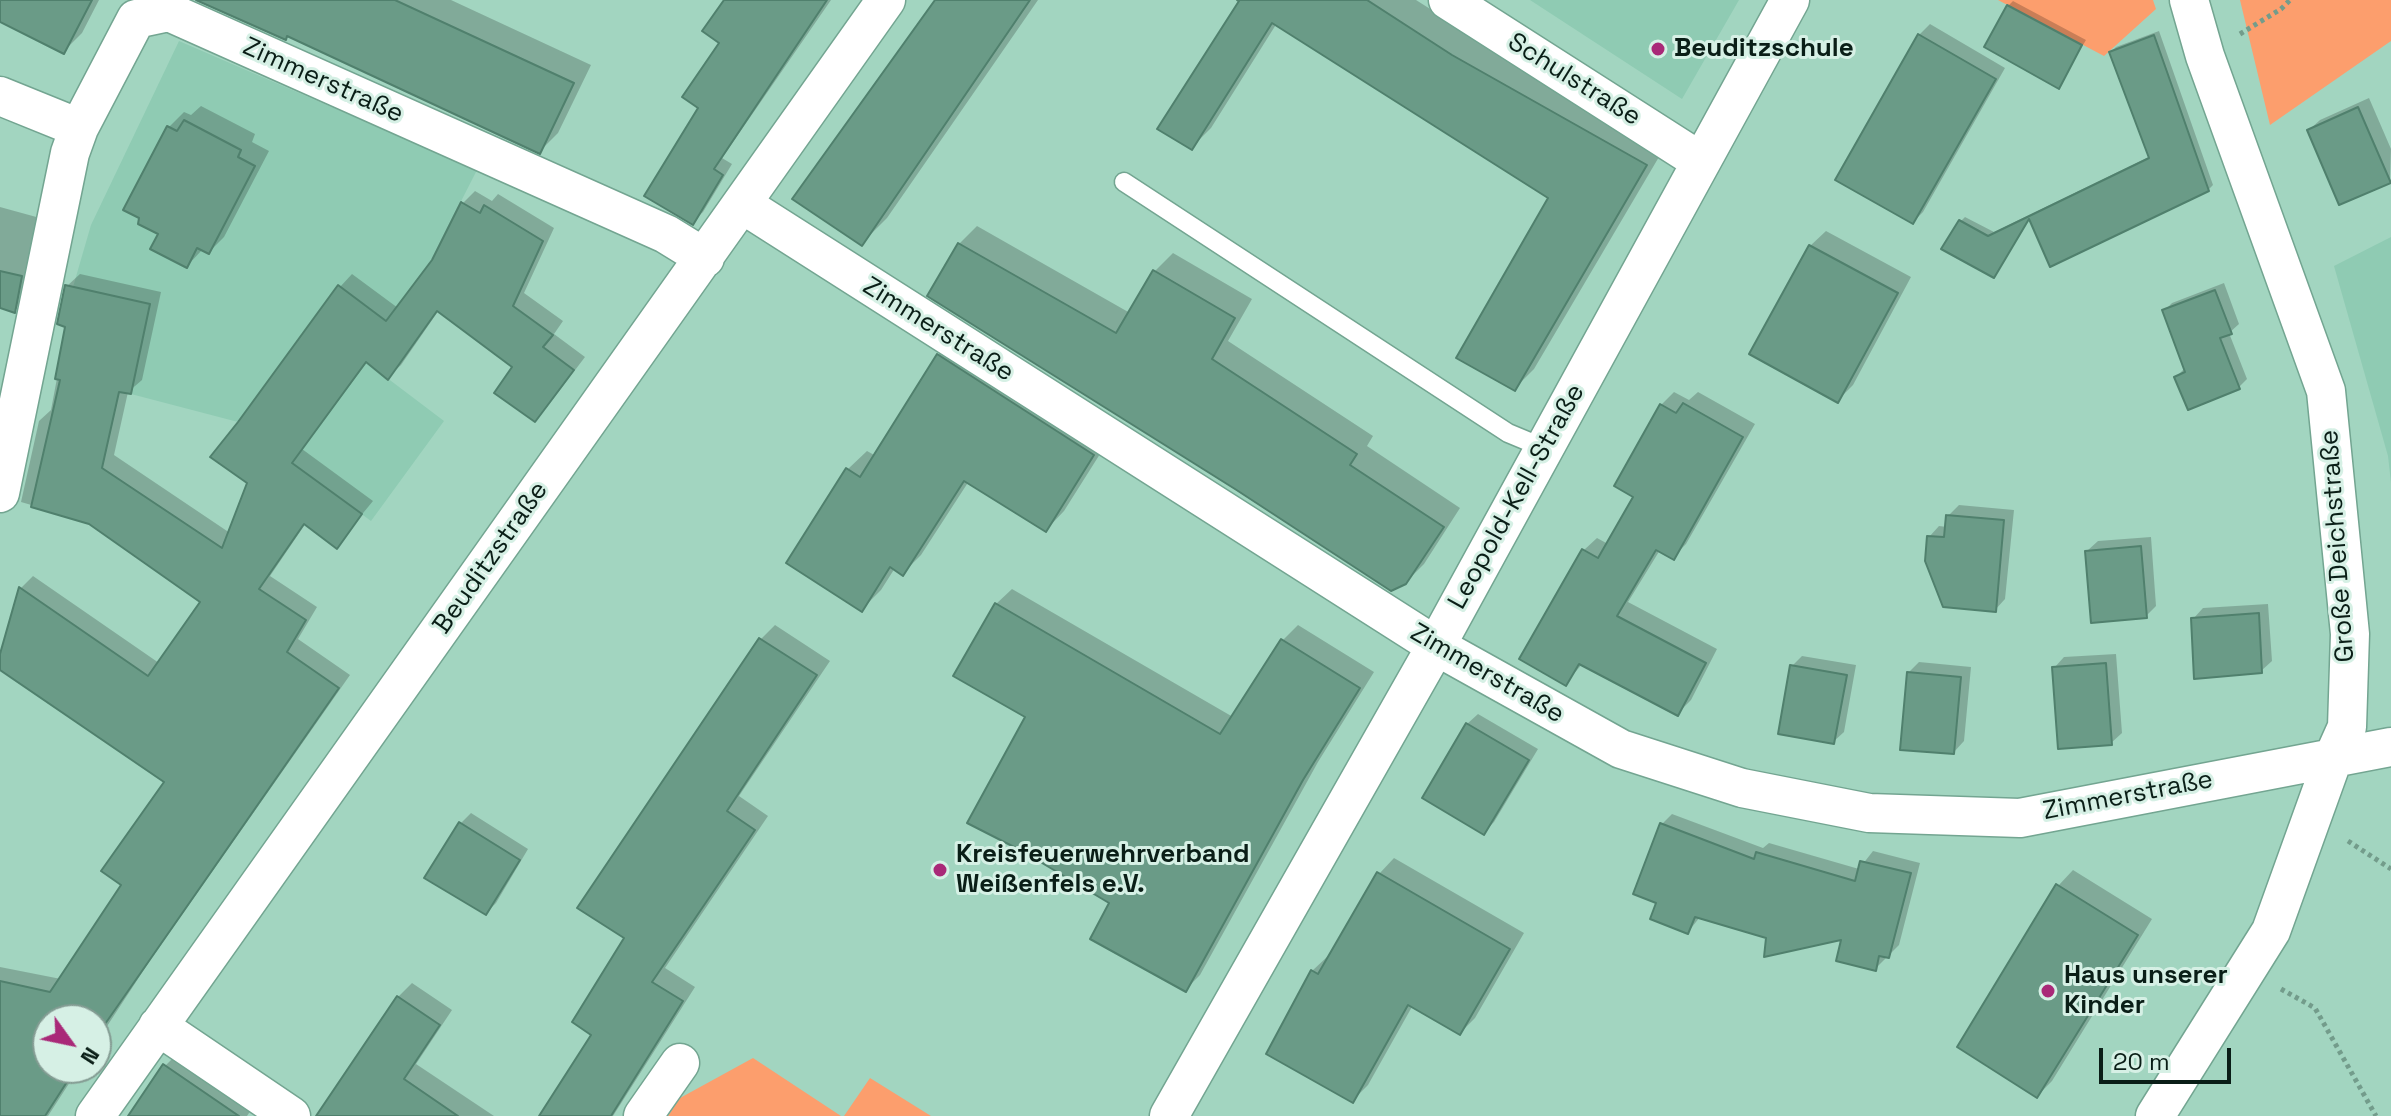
<!DOCTYPE html>
<html>
<head>
<meta charset="utf-8">
<style>
	body { margin:0 }
	#map { position:relative; width:2391px; height:1116px; overflow:hidden; background:#a2d5c0; font-family:"Space Grotesk",sans-serif }
	canvas { display:block }
	.north { position:absolute; left:32px; top:1004px; width:80px; height:80px; box-sizing:border-box; background:#d6f0e5; border:2px solid #849c93; border-radius:50%; rotate:123deg; font-size:22px; font-weight:700; line-height:32px; text-align:center; color:#0a1e17 }
	.north::after { content:''; display:block; margin:auto; width:28px; height:36px; background:#a92978; clip-path:polygon(50% 0,100% 100%,50% 72%,0 100%) }
	.scale { position:absolute; left:2099px; top:1048px; width:132px; height:36px; box-sizing:border-box; border:4px solid #0a1e17; border-top:0; padding-left:10px; font-size:24px; line-height:28px; white-space:nowrap; color:#0a1e17; -webkit-text-stroke:6px #d6f0e5; paint-order:stroke }
</style>
</head>
<body>
<div id="map">
<canvas width="2391" height="1116"></canvas>
<div class="north">N</div>
<div class="scale">20 m</div>
</div>
<script>
const ctx = document.querySelector('canvas').getContext('2d');
ctx.lineJoin = 'round';
function fill(path, color) { ctx.fillStyle = color; ctx.fill(path, 'evenodd'); }
const shape = rows => new Path2D(rows.map(r => 'M' + r).join(''));
function strokePath(path, color, width, dash) { ctx.strokeStyle = color; ctx.lineWidth = width; ctx.lineCap = dash ? 'butt' : 'round'; ctx.setLineDash(dash || []); ctx.stroke(path); }
function label(font, color, halo, rows, align = 'center') {
  ctx.font = font + ' "Space Grotesk",sans-serif'; ctx.lineWidth = 6; ctx.setLineDash([]); ctx.textBaseline = 'middle'; ctx.strokeStyle = halo; ctx.fillStyle = color; for (const [text, x, y, turn = 0] of rows) {
    ctx.save(); ctx.translate(x, y); ctx.rotate((+turn || 0) * Math.PI / 180); ctx.textAlign = isNaN(turn) ? turn : align; if (halo) ctx.strokeText(text, 0, 0); ctx.fillText(text, 0, 0); ctx.restore();
  }
}
fill(shape([
	[1530,0,1739,0,1682,99],
	[179,41,477,170,430,262,386,321,339,286,238,422,131,394,150,304,73,287,91,225],
	[2391,237,2391,483,2388,456,2334,266],
	[366,362,444,421,371,521,292,463]
]), '#8fcbb3');
fill(shape([
	[1998,0,2153,0,2156,9,2104,56],
	[2240,0,2391,0,2391,41,2270,125],
	[753,1058,841,1116,668,1116,680,1098],
	[870,1078,931,1116,844,1116]
]), '#fc9e6d');
fill(shape([
	[0,0,99,0,82,33,64,51,0,20],
	[197,0,451,0,591,65,558,133,540,151,289,34],
	[731,0,831,0,722,158,732,164,703,212,692,222,701,107,721,42],
	[936,0,1038,0,887,218,862,243],
	[1240,0,1416,0,1473,36,1666,145,1534,369,1514,389,1551,197,1277,23,1211,128,1191,148],
	[2013,1,2086,40,2058,87,2008,6],
	[1930,24,2005,68,1923,212,1913,222,1838,179,1919,35],
	[2159,31,2213,185,2208,190,2030,217,1993,276,1960,222,1965,217,1994,232,2151,156,2111,52,2116,47],
	[2369,98,2391,149,2390,181,2309,130,2320,120],
	[201,106,255,134,252,142,269,151,224,237,209,252,202,250,187,266,160,233,169,127,184,112,191,115],
	[475,191,492,201,498,194,554,228,524,293,563,321,554,334,585,357,547,407,535,420,515,366,439,310,401,365,388,377,368,361,302,449,373,501,336,546,306,523,270,576,317,607,298,639,350,675,151,959,96,1043,96,1020,48,1020,48,1068,79,1068,48,1116,0,1116,0,967,61,979,124,884,167,781,0,668,21,588,33,576,159,663,203,601,90,522,21,502,39,421,51,410,67,325,67,286,80,274,161,292,142,380,128,392,114,455,230,533,340,287,352,274,398,308,434,262,463,203],
	[0,207,40,218,29,295,14,310,0,306],
	[977,226,1130,313,1155,271,1173,253,1252,299,1228,341,1373,436,1367,446,1460,508,1424,564,1405,583,1391,589,929,295,959,244],
	[1826,231,1911,277,1853,385,1838,400,1810,246],
	[2224,283,2239,324,2229,333,2247,379,2239,387,2176,377,2184,369,2164,311,2172,303],
	[957,337,1112,435,1064,511,1046,530,969,481,921,555,902,574,895,568,881,590,862,609,848,469,867,451,876,456,938,355],
	[1674,392,1689,400,1698,392,1755,424,1686,544,1673,557,1660,550,1628,602,1717,649,1691,700,1678,713,1583,663,1566,683,1584,550,1597,538,1608,544,1636,496,1661,405],
	[1959,505,2014,510,2005,599,1995,610,1929,537,1939,526,1947,527,1948,516],
	[2151,537,2156,606,2146,616,2087,551,2098,541],
	[1012,589,1233,717,1282,641,1298,625,1374,672,1318,762,1200,975,1185,990,1112,902,1028,717,996,604],
	[2268,604,2272,661,2261,671,2193,619,2203,608],
	[775,625,830,661,739,796,768,816,665,968,695,987,613,1116,541,1116,594,1034,627,937,761,639],
	[2116,654,2122,733,2111,743,2054,668,2064,657],
	[1802,656,1856,665,1844,732,1833,742,1792,666],
	[1919,662,1971,667,1964,741,1954,752,1909,672],
	[1478,714,1538,749,1494,822,1484,832,1467,724],
	[471,813,528,849,496,903,486,913,461,823],
	[1672,814,1763,848,1769,843,1859,869,1873,851,1920,863,1899,945,1875,969,1843,938,1768,936,1700,917,1688,932,1659,902,1662,824],
	[1394,858,1524,933,1475,1018,1460,1033,1413,1005,1368,1085,1353,1100,1312,971,1328,956,1330,957,1379,874],
	[2073,870,2152,919,2052,1081,2037,1096,2058,886],
	[412,983,452,1010,416,1064,494,1116,327,1116,398,997],
	[179,1052,255,1104,247,1116,130,1116,165,1066]
]), '#0003');
const building = shape([
	[0,0,92,0,64,54,0,22,0,0],
	[196,0,395,0,574,83,540,154,287,36,286,40,196,0],
	[724,0,827,0,714,169,723,175,693,225,644,196,698,108,682,97,719,43,702,31,724,0],
	[935,0,1030,0,862,246,792,199,935,0],
	[1237,0,1367,0,1452,55,1647,165,1515,391,1456,358,1548,198,1272,23,1192,150,1157,129,1239,1,1237,0],
	[2007,5,2082,45,2059,89,1984,47,2007,5],
	[1918,34,1996,79,1913,224,1835,180,1918,34],
	[2154,35,2209,191,2050,267,2029,219,1994,278,1941,249,1959,220,1988,236,2149,158,2109,52,2154,35],
	[2358,107,2391,183,2339,205,2307,130,2358,107],
	[184,120,241,150,238,157,255,166,209,254,197,248,187,268,150,249,158,234,138,224,139,218,123,210,167,126,177,131,184,120],
	[461,202,480,213,484,205,543,241,513,306,553,335,543,347,574,370,535,422,494,393,512,367,437,311,388,380,366,362,292,463,362,514,337,549,304,524,259,589,306,620,287,652,339,688,96,1037,96,1020,48,1020,48,1068,76,1068,45,1116,0,1116,0,981,50,992,121,885,101,871,164,782,0,670,0,654,19,587,148,676,200,602,89,524,31,507,60,380,55,379,65,327,57,324,65,285,150,304,131,394,119,392,102,468,222,548,247,483,210,457,238,422,338,285,386,321,432,260,461,202],
	[958,243,1116,333,1153,270,1235,318,1212,359,1357,454,1350,465,1444,527,1406,584,1391,591,1235,489,927,296,958,243],
	[1809,245,1898,293,1838,403,1749,354,1809,245],
	[0,271,22,276,15,313,0,308,0,271],
	[2215,290,2232,334,2220,338,2240,389,2188,410,2174,377,2185,372,2162,310,2215,290],
	[937,354,1094,455,1046,532,964,481,903,576,890,567,862,612,786,563,846,468,860,477,937,354],
	[1683,403,1743,437,1674,560,1656,550,1617,616,1706,663,1678,716,1579,664,1566,686,1519,659,1582,549,1598,558,1633,497,1614,486,1660,404,1676,413,1683,403],
	[1946,515,2004,520,1996,612,1943,607,1925,561,1927,536,1944,537,1946,515],
	[2141,546,2147,618,2091,623,2085,551,2141,546],
	[995,603,1220,734,1281,639,1360,688,1303,780,1186,992,1090,939,1109,903,1022,851,967,823,1025,717,953,676,995,603],
	[2259,613,2262,673,2194,679,2191,618,2259,613],
	[759,638,817,675,727,811,755,830,652,982,683,1001,611,1116,539,1116,591,1035,572,1022,624,938,577,908,759,638],
	[2106,663,2112,745,2058,749,2052,667,2106,663],
	[1790,665,1847,675,1834,744,1778,734,1790,665],
	[1907,672,1961,677,1954,754,1900,750,1907,672],
	[1466,723,1529,760,1484,835,1422,798,1466,723],
	[459,822,520,860,486,915,424,878,459,822],
	[1660,823,1754,859,1756,852,1855,881,1860,861,1911,873,1889,958,1879,956,1876,971,1836,961,1841,940,1764,957,1766,938,1695,917,1688,934,1650,919,1656,903,1633,894,1660,823],
	[1377,872,1510,949,1460,1035,1408,1005,1353,1103,1266,1054,1311,970,1318,974,1377,872],
	[2056,884,2138,935,2037,1098,1957,1047,2056,884],
	[397,996,440,1025,404,1079,458,1116,316,1116,397,996],
	[163,1064,239,1116,128,1116,163,1064]
]);
fill(building, '#6a9b87');
strokePath(building, '#50806d', 2);
const lane = shape([
	[1124,182,1508,433,1544,448]
]);
const street = shape([
	[1448,0,1700,161],
	[0,96,79,128],
	[742,204,1436,646,1621,749,1742,788,1869,813,2020,818,2391,747],
	[0,493,70,153,79,128,136,19,169,12,666,234,705,258],
	[158,1026,291,1116],
	[95,1116,886,0],
	[643,1116,680,1063],
	[1169,1116,1436,646,1790,0],
	[2155,1116,2271,931,2334,756,2347,727,2350,634,2326,391,2205,56,2189,0]
]);
strokePath(lane, '#73a591', 21);
strokePath(street, '#73a591', 41);
strokePath(shape([
	[2240,34,2281,9,2290,0],
	[2348,841,2391,869],
	[2281,989,2315,1008,2376,1116]
]), '#739c8b', 5, [4, 4]);
strokePath(lane, '#fff', 18);
strokePath(street, '#fff', 38);
for (const [x, y, r, color] of [
	[1658,49,8,"#a92978"],
	[940,870,8,"#a92978"],
	[2048,991,8,"#a92978"]
]) { const dot = new Path2D(); dot.arc(x, y, r, 0, 2 * Math.PI); ctx.fillStyle = color; ctx.fill(dot); strokePath(dot, '#d6f0e5', 3); }
label('bold 26px', '#0a1e17', '#d6f0e5', [
	["Beuditzschule",1674,49],
	["Kreisfeuerwehrverband",956,855],
	["Weißenfels e.V.",956,885],
	["Haus unserer",2064,976],
	["Kinder",2064,1006]
], 'left');
label('26px', '#0a1e17', '#d6f0e5', [
	["Schulstraße",1574,80,32],
	["Zimmerstraße",323,81,24],
	["Zimmerstraße",938,330,32],
	["Leopold-Kell-Straße",1517,497,-61],
	["Große Deichstraße",2338,546,-94],
	["Beuditzstraße",491,558,-55],
	["Zimmerstraße",1487,674,30],
	["Zimmerstraße",2128,796,-11]
]);
</script>
</body>
</html>
